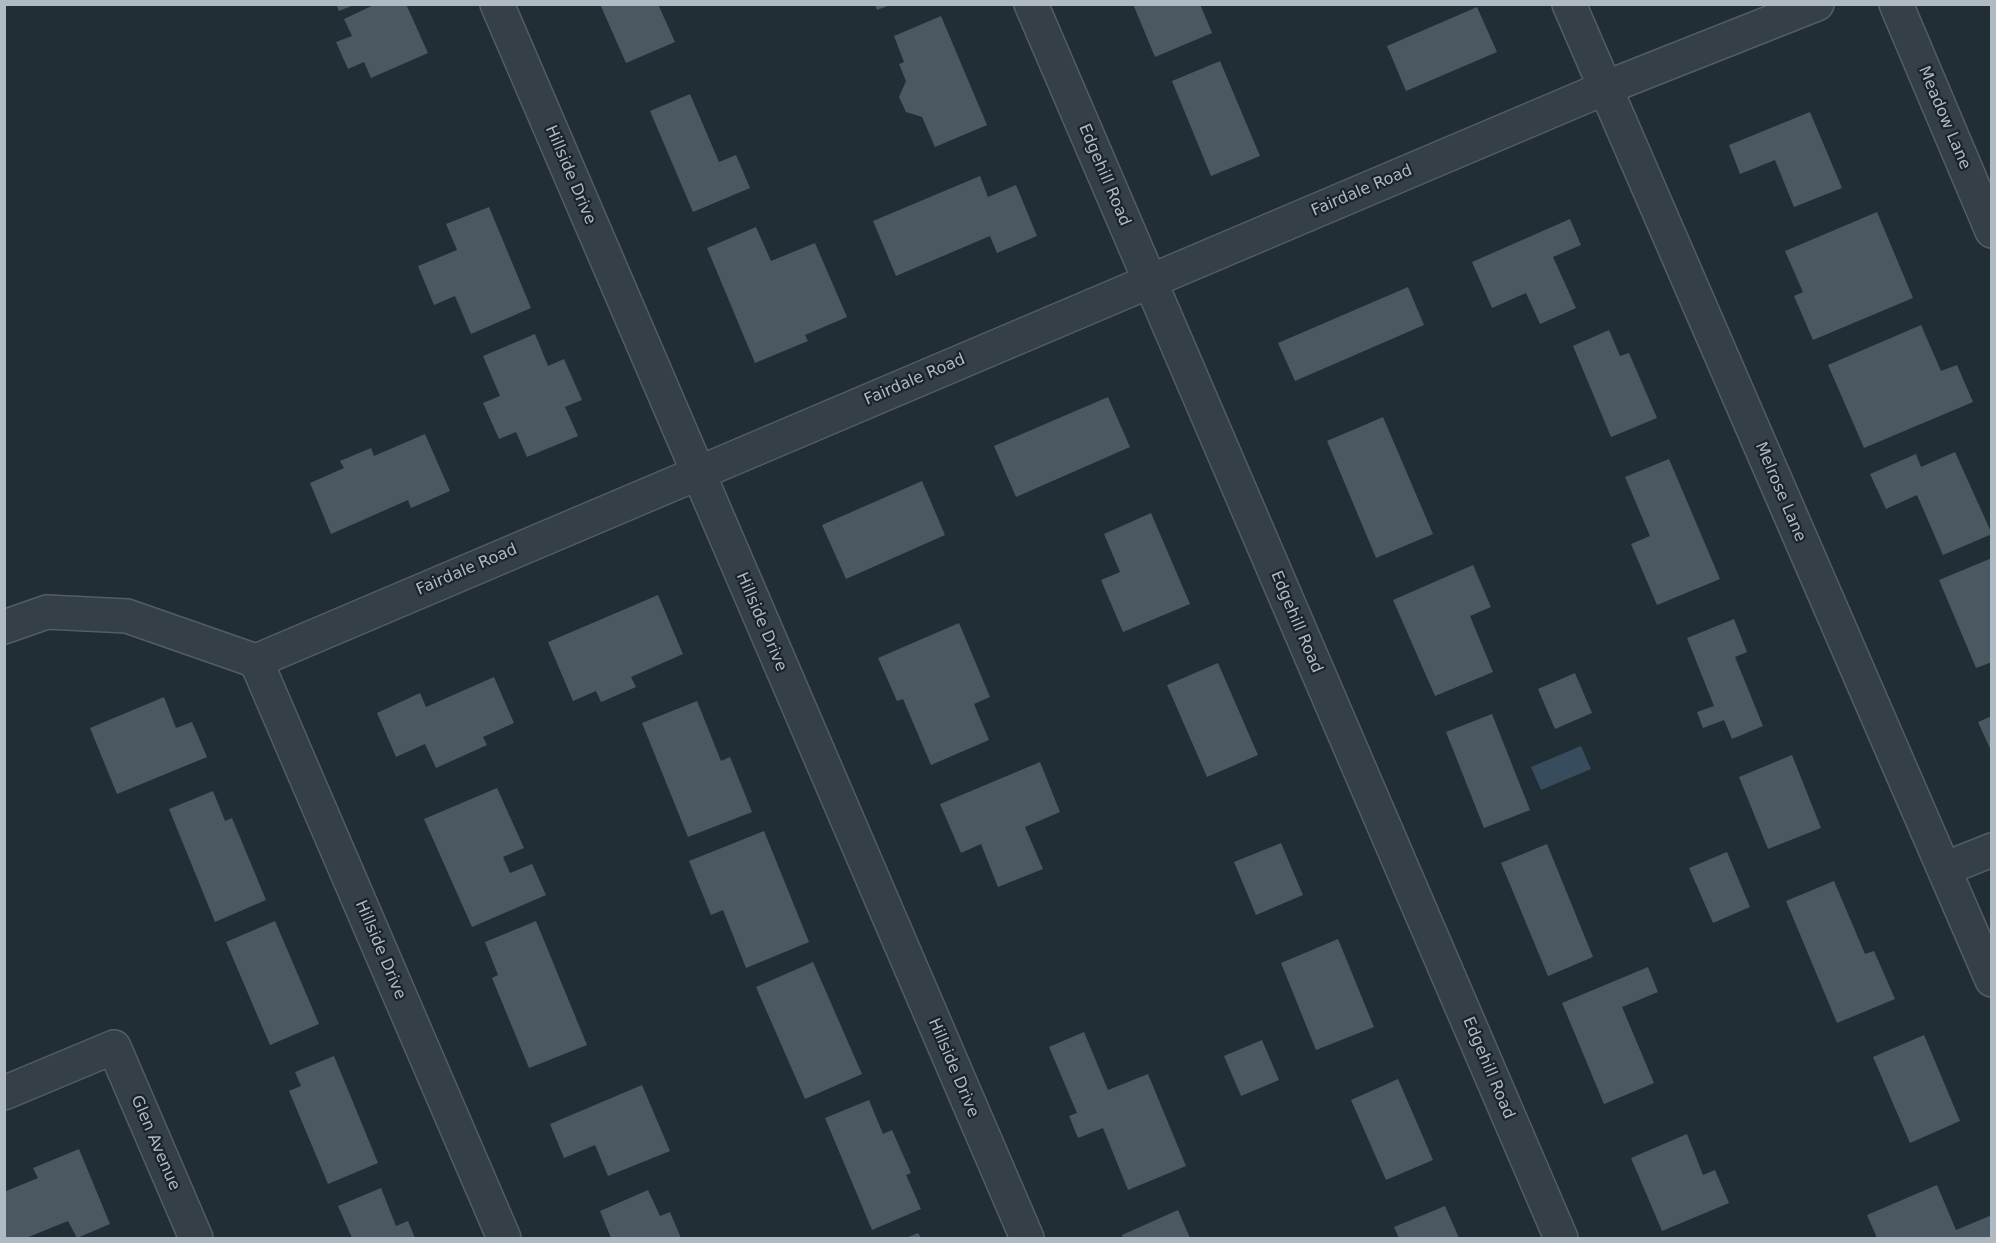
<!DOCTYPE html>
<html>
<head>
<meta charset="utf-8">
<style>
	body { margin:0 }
	#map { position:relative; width:1996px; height:1243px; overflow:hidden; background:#222e36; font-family:"DejaVu Sans",sans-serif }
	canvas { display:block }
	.frame { position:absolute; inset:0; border:6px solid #b0bac3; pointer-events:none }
</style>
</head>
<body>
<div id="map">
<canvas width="1996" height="1243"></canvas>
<div class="frame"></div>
</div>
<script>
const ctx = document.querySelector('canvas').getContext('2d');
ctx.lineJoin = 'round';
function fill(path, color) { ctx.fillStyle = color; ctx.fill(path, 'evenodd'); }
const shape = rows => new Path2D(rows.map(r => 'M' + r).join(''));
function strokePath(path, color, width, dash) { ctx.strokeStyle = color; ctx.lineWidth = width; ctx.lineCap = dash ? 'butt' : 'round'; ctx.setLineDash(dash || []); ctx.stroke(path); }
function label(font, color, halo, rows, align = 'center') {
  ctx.font = font + ' "DejaVu Sans",sans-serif'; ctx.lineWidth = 4.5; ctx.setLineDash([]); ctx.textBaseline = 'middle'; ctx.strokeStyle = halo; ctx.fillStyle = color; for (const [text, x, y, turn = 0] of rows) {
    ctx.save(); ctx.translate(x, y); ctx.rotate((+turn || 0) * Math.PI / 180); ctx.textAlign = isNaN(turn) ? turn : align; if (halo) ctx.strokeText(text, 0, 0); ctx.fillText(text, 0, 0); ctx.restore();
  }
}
fill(shape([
	[1581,746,1591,769,1541,790,1531,767]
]), '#374c5c');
fill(shape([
	[336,4,354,4,354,5,339,11],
	[376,4,406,4,428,53,371,78,364,62,348,69,336,42,352,36,344,19],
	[600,4,658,4,675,42,626,63],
	[875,4,890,4,890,5,877,10],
	[1133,4,1200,4,1212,33,1155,57],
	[1477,7,1497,52,1406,91,1387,46],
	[941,16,987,125,935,147,922,117,906,112,899,97,906,81,899,64,904,62,894,36],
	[1220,61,1260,156,1211,176,1172,81],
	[690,94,719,162,736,155,750,188,693,212,650,111],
	[1810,112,1842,188,1794,207,1775,160,1740,174,1729,145],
	[980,176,988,197,1016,185,1037,236,997,253,990,236,896,276,873,221],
	[489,207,531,308,471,334,455,296,434,305,418,266,457,250,446,224],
	[1877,212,1913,298,1813,340,1794,296,1803,292,1785,251],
	[1570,219,1581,245,1553,257,1576,308,1540,324,1526,293,1492,308,1472,262],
	[756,227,771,261,815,243,847,317,805,335,808,341,755,363,707,248],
	[1408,287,1424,325,1295,381,1278,343],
	[1921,325,1941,371,1957,365,1973,402,1864,448,1828,365],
	[1609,330,1620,356,1629,353,1657,418,1611,437,1573,346],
	[535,334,548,366,564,359,582,400,565,407,578,436,527,457,516,432,499,439,483,403,500,396,483,356],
	[1108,397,1130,447,1016,497,994,446],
	[1383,417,1433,534,1376,558,1327,441],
	[425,434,450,491,411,508,408,500,331,534,310,483,344,468,340,461,371,448,374,456],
	[1955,452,1992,534,1943,555,1917,495,1886,509,1870,474,1916,454,1921,467],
	[1669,459,1720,579,1657,605,1631,544,1650,536,1625,477],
	[922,481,945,535,846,579,822,525],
	[1151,513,1190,604,1123,632,1101,580,1120,572,1104,534],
	[1992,558,1992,662,1976,668,1939,580],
	[1473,565,1491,607,1470,616,1493,672,1435,696,1393,600],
	[658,595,683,654,631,677,636,687,601,702,596,691,573,701,548,642],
	[1734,619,1747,652,1735,657,1763,726,1732,739,1724,720,1703,728,1697,712,1714,706,1687,638],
	[959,623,990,697,974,704,989,740,931,765,903,699,897,701,878,658],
	[1218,663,1258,755,1207,777,1167,685],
	[1575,673,1592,713,1555,729,1538,689],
	[494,677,514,723,483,737,487,745,436,768,425,744,396,757,377,713,420,693,426,707],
	[164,697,176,728,192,722,207,757,117,794,90,728],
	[697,701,721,761,730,757,752,812,688,837,642,723],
	[1492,714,1530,810,1484,828,1446,732],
	[1992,716,1992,753,1978,722],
	[1792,755,1821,828,1768,849,1739,777],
	[1040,762,1060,812,1025,827,1043,869,998,887,981,844,961,853,940,804],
	[497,788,524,848,503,857,510,873,532,864,546,895,472,927,424,819],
	[213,791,225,821,232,818,266,900,215,922,169,809],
	[764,831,809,942,746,968,723,910,711,915,689,861],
	[1281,843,1303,895,1256,915,1234,862],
	[1547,844,1593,957,1548,976,1501,863],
	[1727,852,1750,907,1713,923,1689,868],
	[1834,881,1865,954,1874,951,1895,999,1837,1023,1786,901],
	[275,921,319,1024,270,1045,226,942],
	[536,921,587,1045,529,1068,492,978,498,975,485,942],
	[1338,939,1374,1027,1316,1050,1281,963],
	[813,962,862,1074,805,1099,756,987],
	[1648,967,1658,992,1622,1007,1654,1083,1604,1104,1562,1003],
	[1084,1032,1108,1090,1148,1074,1186,1166,1128,1190,1103,1128,1078,1138,1069,1116,1077,1113,1049,1047],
	[1924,1035,1960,1121,1910,1143,1873,1057],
	[1262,1040,1279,1080,1241,1096,1224,1056],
	[334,1056,378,1163,328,1184,289,1091,301,1086,295,1072],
	[1398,1079,1433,1160,1386,1180,1351,1100],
	[642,1085,670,1151,608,1176,595,1145,564,1158,550,1124],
	[869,1100,883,1134,892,1130,911,1173,906,1175,921,1209,872,1230,825,1118],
	[1687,1134,1703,1175,1715,1170,1729,1203,1662,1231,1631,1158],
	[79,1149,110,1224,77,1238,68,1221,26,1238,4,1238,4,1192,38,1178,33,1168],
	[1937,1185,1956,1230,1992,1215,1992,1238,1877,1238,1867,1215],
	[381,1188,396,1226,408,1221,415,1238,352,1238,338,1206],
	[648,1190,660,1216,670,1212,681,1238,611,1238,600,1211],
	[1445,1206,1459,1238,1399,1238,1394,1227],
	[1178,1210,1190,1238,1123,1238,1122,1235],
	[918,1233,921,1238,906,1238]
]), '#4b5862');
const minor = shape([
	[497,4,1027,1238],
	[1031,4,1561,1238],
	[1569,4,1992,980],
	[1896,4,1992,231],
	[4,627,47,612,127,616,256,661,1605,88,1817,4],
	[256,661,504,1238],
	[1944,869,1992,850],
	[4,1093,114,1047,196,1238]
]);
strokePath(minor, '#535d64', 36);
strokePath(minor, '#353f47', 33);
label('16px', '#b0bac3', '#1b242b', [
	["Meadow Lane",1944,118,67],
	["Hillside Drive",570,175,67],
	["Edgehill Road",1104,175,67],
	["Fairdale Road",1362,191,-23],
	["Fairdale Road",915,380,-23],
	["Melrose Lane",1780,492,67],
	["Fairdale Road",467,570,-23],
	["Hillside Drive",761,622,67],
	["Edgehill Road",1296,622,67],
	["Hillside Drive",380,950,67],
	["Hillside Drive",953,1068,67],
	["Edgehill Road",1488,1068,67],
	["Glen Avenue",155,1143,67]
]);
</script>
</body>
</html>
